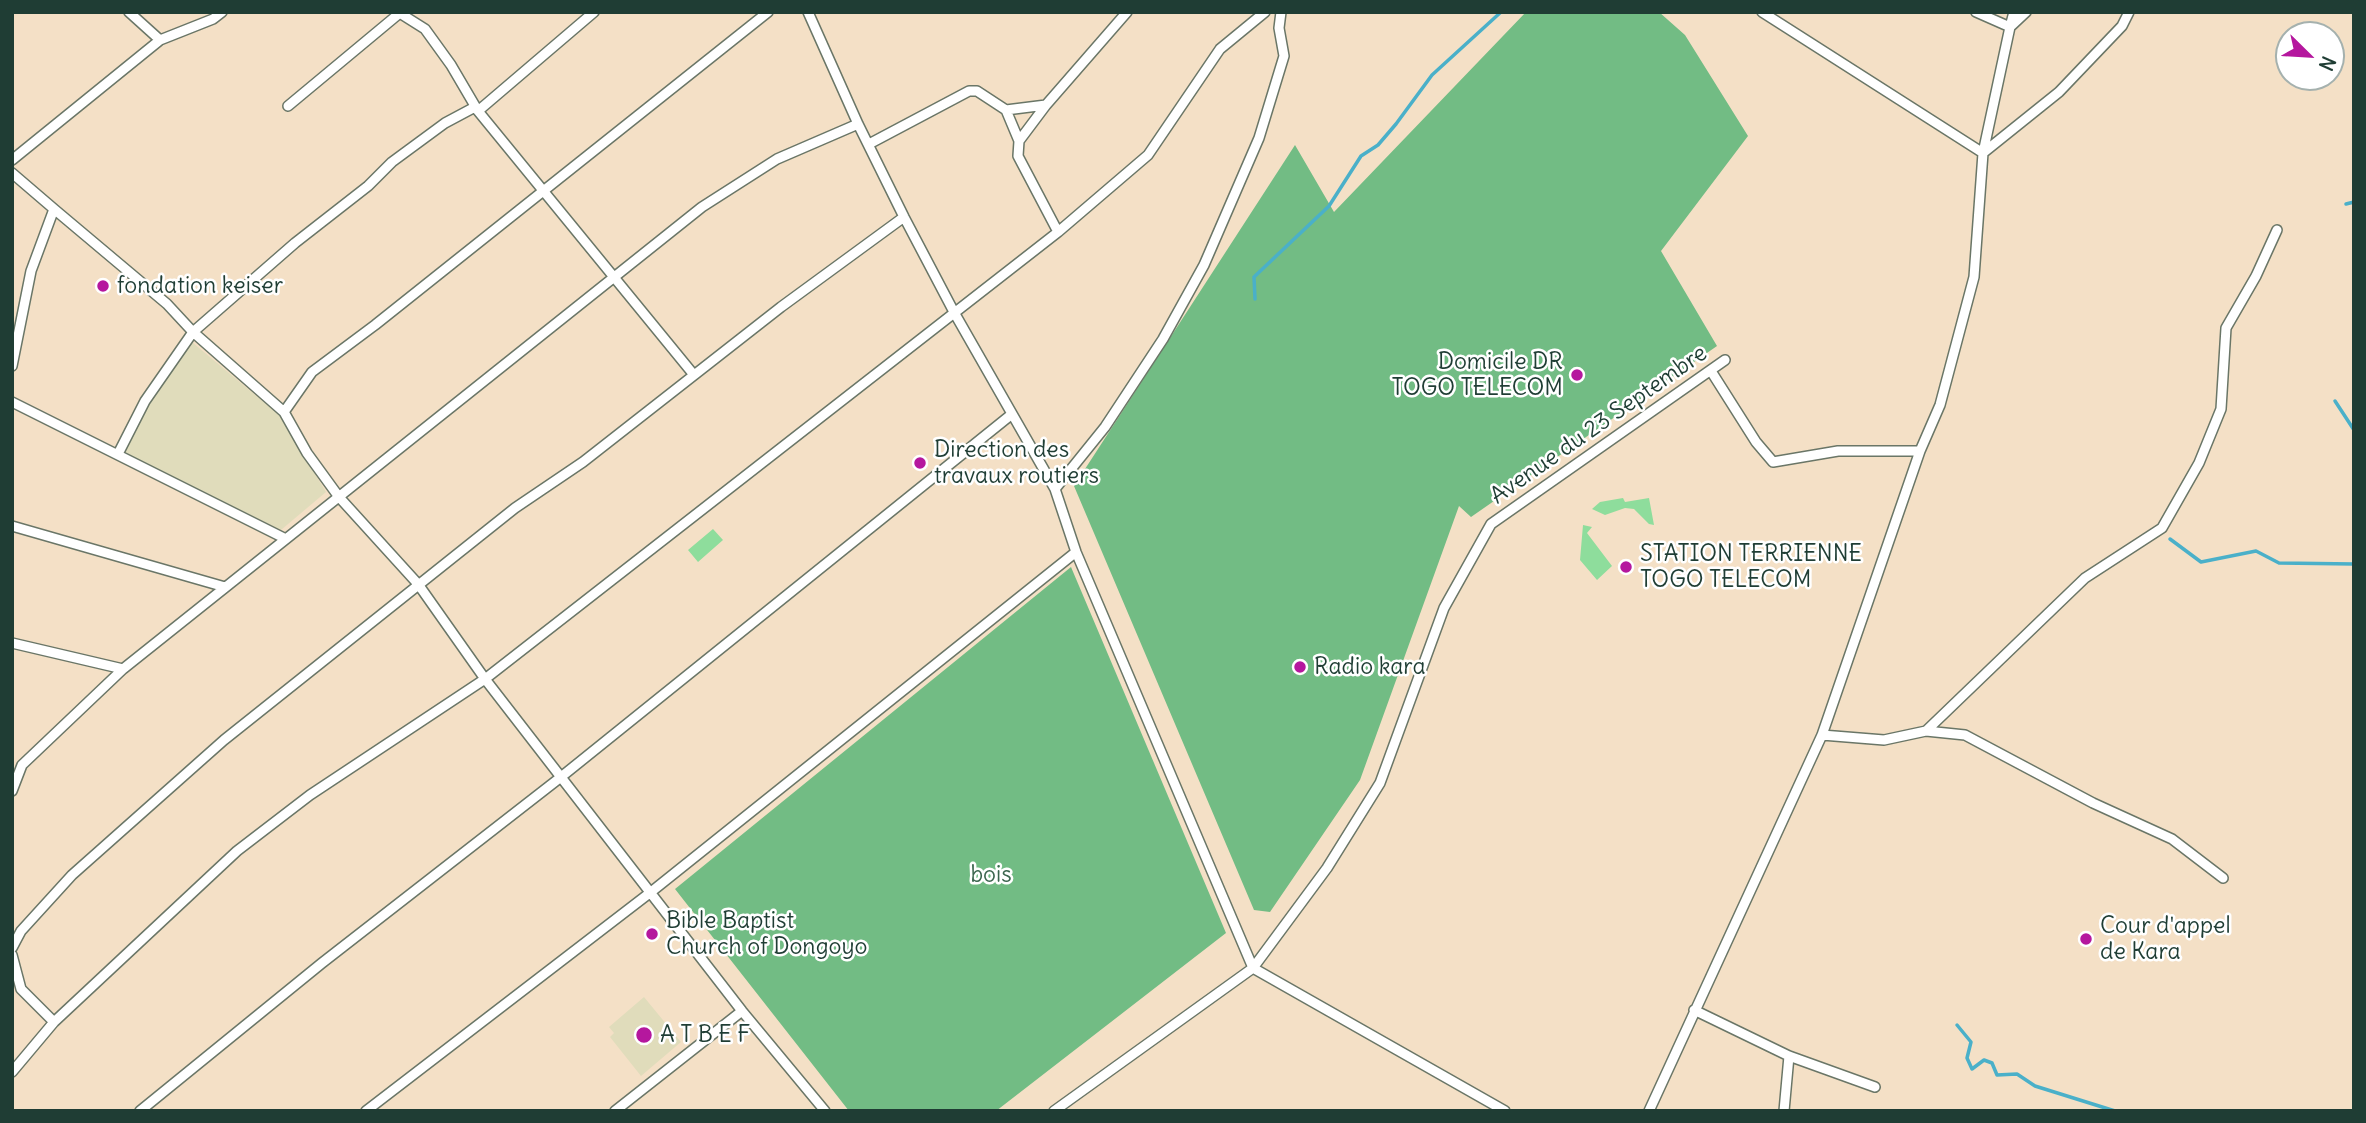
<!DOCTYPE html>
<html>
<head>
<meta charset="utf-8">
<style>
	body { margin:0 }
	#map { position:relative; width:2366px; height:1123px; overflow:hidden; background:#f4e0c6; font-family:Delius,sans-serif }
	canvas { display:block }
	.frame { position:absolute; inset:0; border:14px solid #1f3d34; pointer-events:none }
	.north { position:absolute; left:2275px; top:21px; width:70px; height:70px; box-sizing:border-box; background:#fff; border:2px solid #a5b1ae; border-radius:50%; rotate:114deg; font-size:19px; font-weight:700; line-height:28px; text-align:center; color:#1f3d34 }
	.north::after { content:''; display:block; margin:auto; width:24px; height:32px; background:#b5179e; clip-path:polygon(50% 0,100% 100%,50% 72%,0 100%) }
</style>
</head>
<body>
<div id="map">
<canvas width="2366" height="1123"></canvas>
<div class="frame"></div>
<div class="north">N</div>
</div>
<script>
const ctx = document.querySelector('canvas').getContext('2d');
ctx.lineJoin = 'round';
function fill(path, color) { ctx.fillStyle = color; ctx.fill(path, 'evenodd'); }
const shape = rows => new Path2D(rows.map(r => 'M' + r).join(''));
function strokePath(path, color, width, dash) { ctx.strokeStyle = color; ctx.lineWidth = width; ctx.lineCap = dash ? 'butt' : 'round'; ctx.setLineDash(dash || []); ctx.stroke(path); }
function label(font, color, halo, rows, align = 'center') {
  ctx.font = font + ' Delius,sans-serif'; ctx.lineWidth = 5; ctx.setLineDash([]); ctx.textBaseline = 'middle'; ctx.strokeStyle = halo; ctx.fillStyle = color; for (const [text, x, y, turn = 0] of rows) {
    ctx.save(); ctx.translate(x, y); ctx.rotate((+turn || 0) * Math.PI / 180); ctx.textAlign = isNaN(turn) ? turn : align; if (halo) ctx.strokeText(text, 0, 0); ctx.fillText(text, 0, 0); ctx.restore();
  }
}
fill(shape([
	[192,342,279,415,326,492,281,530,124,453,148,406],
	[644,997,681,1042,641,1076,610,1037,614,1033,609,1027]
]), '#e0dcbb');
fill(shape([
	[1623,498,1625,502,1649,498,1654,525,1649,524,1634,509,1625,508,1605,515,1592,509,1600,502],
	[1583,525,1592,527,1587,533,1612,566,1597,580,1580,560],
	[713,529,723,540,698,562,688,550]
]), '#8edd9c');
fill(shape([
	[1526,12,1659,12,1685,35,1748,136,1661,251,1717,346,1471,517,1459,506,1360,780,1270,912,1254,910,1074,486,1295,145,1334,212],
	[1071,567,1226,933,996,1111,849,1111,675,889]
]), '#72bc84');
strokePath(shape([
	[2346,204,2354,202],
	[1255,299,1254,277,1329,206,1361,156,1378,145,1396,124,1432,75,1501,12],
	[2335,401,2354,430],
	[2170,539,2201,562,2256,551,2279,563,2354,564],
	[1957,1025,1971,1042,1967,1058,1972,1069,1984,1060,1992,1063,1997,1075,2017,1074,2035,1086,2115,1111]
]), '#4ab0c9', 3.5);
const minor = shape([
	[129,12,160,40],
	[398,12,425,29,451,65,478,111,694,375],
	[808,12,858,124,904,217,955,314,1055,489,1076,552,1253,968,1505,1111],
	[1762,12,1983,153,2059,92,2122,26,2129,12],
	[1976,12,2010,27,2014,12],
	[288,106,401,12],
	[478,111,594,12],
	[1019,141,1046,105],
	[869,144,969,91,977,91,1006,110,1046,105,1127,12],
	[12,160,160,40,213,19,222,12],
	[12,173,54,209,31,271,12,366],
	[54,209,167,304,193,332,284,412,307,453,339,497,418,584,485,679,742,1011,825,1111],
	[1058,232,1148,155,1220,49,1265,12],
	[1711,371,1756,442,1773,462,1838,451,1920,451],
	[12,402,286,539],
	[284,412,312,372,375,325,768,12],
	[118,454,145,401,193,332,295,243,368,186,392,162,445,123,475,107],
	[1055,489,1105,427,1163,339,1204,265,1259,138,1284,56,1279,28,1281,12],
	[12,526,225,587],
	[12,643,123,669,702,207,777,159,858,124],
	[1926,731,2085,578,2162,528,2199,463,2221,409,2226,328,2256,276,2277,230],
	[1822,735,1884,740,1926,731,1965,735,2093,803,2172,839,2223,878],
	[12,791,22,765,123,669],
	[12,948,21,931,72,875,224,740,515,508,583,462,781,307,904,217],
	[12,955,21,989,54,1022],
	[1694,1010,1789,1056,1875,1087],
	[12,1072,54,1022,237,851,310,795,485,679,1058,232,1018,156,1019,141,1006,110],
	[140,1111,322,963,561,777,1012,414],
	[366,1111,651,892,1076,552],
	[615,1111,742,1011],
	[1054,1111,1253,968,1327,868,1380,783,1444,608,1491,524,1725,360],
	[1649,1111,1822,735,1920,451,1940,405,1974,277,1983,153,2010,27,2026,12],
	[1784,1111,1789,1056]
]);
strokePath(minor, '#6a7667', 12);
strokePath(minor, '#fff', 9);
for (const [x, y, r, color] of [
	[103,286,7,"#b5179e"],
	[1577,375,7,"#b5179e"],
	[920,463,7,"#b5179e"],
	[1626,567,7,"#b5179e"],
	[1300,667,7,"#b5179e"],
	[652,934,7,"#b5179e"],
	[2086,939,7,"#b5179e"],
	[644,1035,9,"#b5179e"]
]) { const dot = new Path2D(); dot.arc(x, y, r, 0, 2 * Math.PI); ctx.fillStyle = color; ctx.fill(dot); strokePath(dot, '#fff', 2.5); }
label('23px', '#1f3d34', '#fff', [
	["fondation keiser",117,286],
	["Domicile DR",1563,362,"right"],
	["TOGO TELECOM",1563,388,"right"],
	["Direction des",934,450],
	["travaux routiers",934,476],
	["STATION TERRIENNE",1640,554],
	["TOGO TELECOM",1640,580],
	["Radio kara",1314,667],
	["Bible Baptist",666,921],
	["Church of Dongoyo",666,947],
	["Cour d'appel",2100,926],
	["de Kara",2100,952],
	["A T B E F",660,1035]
], 'left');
label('23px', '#1f3d34', '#fff', [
	["Avenue du 23 Septembre",1599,425,-35]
]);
label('23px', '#3b654e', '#fff', [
	["bois",991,875]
]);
</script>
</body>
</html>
